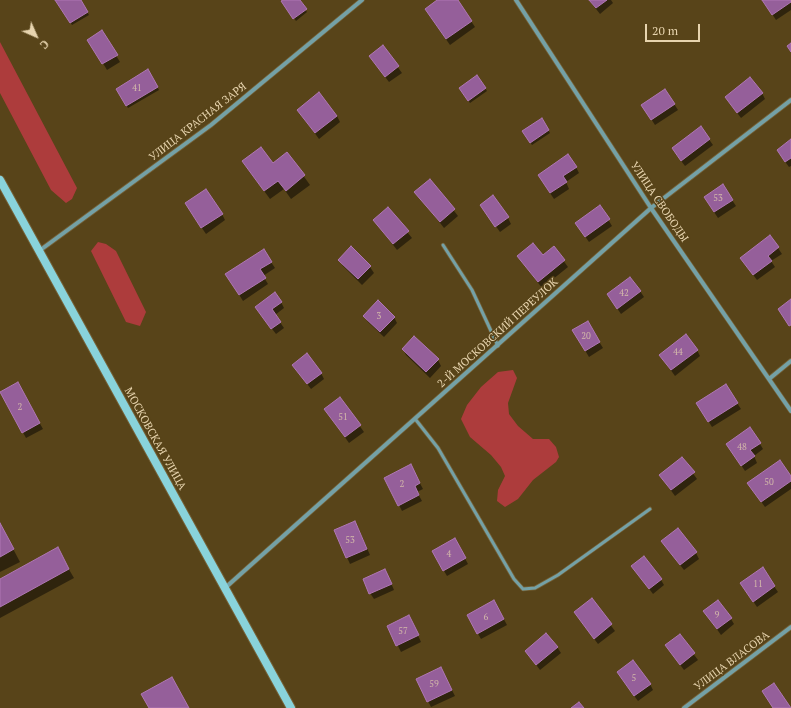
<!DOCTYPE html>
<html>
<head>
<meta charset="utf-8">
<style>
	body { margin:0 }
	#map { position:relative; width:791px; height:708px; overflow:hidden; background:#584419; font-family:"PT Serif",serif }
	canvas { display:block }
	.north { position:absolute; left:16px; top:16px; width:40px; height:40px; -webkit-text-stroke:3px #584419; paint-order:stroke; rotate:135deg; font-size:11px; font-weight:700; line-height:16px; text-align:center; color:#e7d4ae }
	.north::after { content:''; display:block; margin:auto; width:14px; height:18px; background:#e7d4ae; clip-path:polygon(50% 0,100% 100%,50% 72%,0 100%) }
	.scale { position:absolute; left:645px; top:24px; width:55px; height:18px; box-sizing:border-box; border:2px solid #e7d4ae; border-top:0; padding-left:5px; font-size:12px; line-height:14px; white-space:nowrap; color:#e7d4ae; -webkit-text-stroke:3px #584419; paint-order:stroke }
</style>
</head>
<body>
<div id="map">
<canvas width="791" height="708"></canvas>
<div class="north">С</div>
<div class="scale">20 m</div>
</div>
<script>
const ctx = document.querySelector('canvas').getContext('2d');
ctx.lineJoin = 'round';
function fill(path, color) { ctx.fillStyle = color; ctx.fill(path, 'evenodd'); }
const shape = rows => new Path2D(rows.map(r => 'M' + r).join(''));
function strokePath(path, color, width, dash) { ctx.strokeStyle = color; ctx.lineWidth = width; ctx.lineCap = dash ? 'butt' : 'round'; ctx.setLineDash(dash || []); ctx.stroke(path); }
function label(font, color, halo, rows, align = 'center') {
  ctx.font = font + ' "PT Serif",serif'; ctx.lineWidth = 3; ctx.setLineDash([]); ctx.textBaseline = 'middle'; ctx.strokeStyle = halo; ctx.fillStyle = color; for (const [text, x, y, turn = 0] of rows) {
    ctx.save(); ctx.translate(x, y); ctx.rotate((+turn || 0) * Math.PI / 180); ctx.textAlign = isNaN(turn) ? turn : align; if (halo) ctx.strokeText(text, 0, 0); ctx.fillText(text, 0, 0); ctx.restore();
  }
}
fill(shape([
	[0,42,77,188,72,199,66,203,51,190,0,93],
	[98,242,106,244,116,251,146,312,140,326,126,322,91,251],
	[513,370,517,378,508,403,509,414,518,426,533,439,549,439,556,447,559,457,556,462,533,480,518,499,505,507,497,501,498,490,505,476,501,467,491,455,470,437,461,419,467,405,481,387,498,372]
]), '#ad3c3c');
fill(shape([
	[56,0,80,0,89,15,72,25],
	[284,0,299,0,307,12,296,21,284,4],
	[439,0,457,0,475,27,450,45,429,15],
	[589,0,611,0,613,3,600,14],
	[763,0,791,0,791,10,776,20],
	[102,32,120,62,107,70,89,40],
	[383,47,402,73,389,82,370,57],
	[147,70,159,90,128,108,117,89],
	[477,77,487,91,470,103,460,88],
	[665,90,678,110,655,125,646,111],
	[762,93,765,99,741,118,726,98],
	[298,110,337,116,340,122,319,139],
	[542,120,550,133,532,145,523,132],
	[701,128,713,145,685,166,676,154],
	[791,141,791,166,789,167,781,156],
	[287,153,310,185,291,199,284,189,270,199,243,162,273,164],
	[576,167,579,173,566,182,569,189,554,199,542,181],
	[430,180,458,216,444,228,416,192],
	[732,200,736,206,718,218,708,203],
	[600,206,612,226,589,242,580,229],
	[388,208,412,238,397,250,374,220],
	[189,209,222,214,225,220,206,234],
	[485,211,508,218,511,224,500,232],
	[770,236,782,254,771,261,775,267,757,280,745,264],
	[554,248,568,267,542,288,518,256,542,257],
	[339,260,370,267,374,273,362,285,343,266],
	[271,262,275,268,263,276,268,284,243,301,230,280],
	[640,291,644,297,621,314,608,295],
	[281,302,284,308,275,315,284,328,276,334,260,313],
	[364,316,394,317,397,323,384,337,368,322],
	[587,322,603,348,589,357,573,330],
	[403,349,438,360,441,366,430,378,406,355],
	[697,350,700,356,675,376,660,355],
	[293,365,321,373,324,379,311,389],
	[17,383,43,429,26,438,1,392],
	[340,399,364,432,349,443,329,415],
	[737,403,741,409,712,427,701,409],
	[760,444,763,449,754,456,757,463,745,471,731,450],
	[682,458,697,479,675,496,664,481],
	[414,472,423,489,417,492,422,501,402,511,399,505],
	[791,478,791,489,765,507,752,489],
	[0,524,20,562,0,572],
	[358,528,370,555,350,564,335,531],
	[455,540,468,564,447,576,433,552],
	[666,547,696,553,699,559,684,570],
	[57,549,74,578,0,618,0,580],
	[632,566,661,580,664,585,653,594],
	[762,569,778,592,757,607,745,589],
	[388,576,394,590,374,599,370,593],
	[592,600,615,631,598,644,575,613],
	[494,601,507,625,481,639,468,616],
	[704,611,731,619,734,624,721,635],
	[412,622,421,642,401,652,388,626],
	[679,635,698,660,684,670,666,646],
	[557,647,561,653,540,670,526,651],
	[444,675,455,696,431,707,428,701],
	[621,678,650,684,653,690,638,701]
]), '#0007');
const building = shape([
	[55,0,81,0,88,12,70,23,55,0],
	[283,0,300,0,307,9,293,19,281,1,283,0],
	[437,0,458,0,472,21,446,39,425,9,437,0],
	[589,0,607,0,596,8,589,0],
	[762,0,791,0,791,2,772,15,762,0],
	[102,30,118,55,102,64,87,40,102,30],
	[791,43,791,52,787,46,791,43],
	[383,45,399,66,385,77,369,56,383,45],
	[148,69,158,87,126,106,116,89,148,69],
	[477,75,486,88,468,101,459,88,477,75],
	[750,77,763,93,737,113,725,97,750,77],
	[665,89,675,104,651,120,641,105,665,89],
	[319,92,337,116,315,133,297,110,319,92],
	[542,118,549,130,530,143,522,131,542,118],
	[701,126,710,139,681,161,672,148,701,126],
	[791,139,791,158,785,162,777,150,791,139],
	[261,147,273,163,287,152,305,175,286,191,278,181,264,191,242,161,261,147],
	[568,154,577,167,563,176,567,182,550,193,538,175,568,154],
	[430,179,455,209,440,222,414,192,430,179],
	[723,184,733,200,714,212,704,197,723,184],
	[206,189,223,214,201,228,185,203,206,189],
	[493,195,509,217,495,227,480,205,493,195],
	[600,205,610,219,585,237,575,223,600,205],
	[388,207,409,231,393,244,373,220,388,207],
	[770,235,779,247,768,256,772,261,753,275,740,258,770,235],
	[533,243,543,255,554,246,565,260,538,282,517,256,533,243],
	[351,246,371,266,358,279,338,260,351,246],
	[264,249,272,262,260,269,266,278,239,295,225,274,264,249],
	[630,277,641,291,617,309,607,294,630,277],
	[275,292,282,302,272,309,281,322,271,329,255,307,275,292],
	[791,299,791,325,789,326,778,309,791,299],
	[378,300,395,317,380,332,363,316,378,300],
	[588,321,600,342,585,351,572,330,588,321],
	[686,334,698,350,671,370,659,355,686,334],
	[414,336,439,359,426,372,402,349,414,336],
	[307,353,322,373,307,384,292,365,307,353],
	[18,382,40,423,22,433,0,392,18,382],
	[726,384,738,403,708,422,696,403,726,384],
	[340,397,361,425,345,437,324,409,340,397],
	[750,427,761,443,750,450,755,456,741,466,726,444,750,427],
	[682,457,695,472,671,490,659,475,682,457],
	[780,460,791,476,791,481,761,502,747,483,780,460],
	[411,464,420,483,415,486,419,495,398,506,384,478,411,464],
	[355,521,367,549,346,558,334,530,355,521],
	[0,523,14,549,0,557,0,523],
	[678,528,697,552,680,565,661,541,678,528],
	[455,538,466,558,443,571,432,551,455,538],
	[58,547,69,569,0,607,0,579,58,547],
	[644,556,662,579,649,589,631,566,644,556],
	[763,567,775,586,753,602,740,583,763,567],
	[385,569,392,584,369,594,363,579,385,569],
	[592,598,612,624,594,639,574,612,592,598],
	[494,600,504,619,477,634,467,615,494,600],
	[718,600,732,618,717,629,703,611,718,600],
	[409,615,419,635,396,646,387,626,409,615],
	[546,633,558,647,536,665,525,651,546,633],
	[680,634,695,653,680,665,665,645,680,634],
	[633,660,651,684,634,696,617,672,633,660],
	[441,667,452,690,427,702,416,679,441,667],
	[172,677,189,708,149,708,141,694,172,677],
	[774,683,791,708,773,708,762,691,774,683],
	[579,702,584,708,571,708,579,702]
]);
fill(building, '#955f9a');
strokePath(building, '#af77b4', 1);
const lane = shape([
	[443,245,472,290,498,346],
	[416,420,438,448,514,579,523,589,535,588,558,575,650,509]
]);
const street = shape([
	[516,0,651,208,791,411],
	[39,251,211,125,362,0],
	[769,379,791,361],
	[225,588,651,208,791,100],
	[684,708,791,627]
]);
const secondary = shape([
	[0,180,291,708]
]);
strokePath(lane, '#756137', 4.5);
strokePath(street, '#756137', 5.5);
strokePath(secondary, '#756137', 10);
strokePath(lane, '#74a1a6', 3);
strokePath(street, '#74a1a6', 4);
strokePath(secondary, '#89d3db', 8);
label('9px', '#d2b7a9', null, [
	["41",137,88],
	["53",718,198],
	["42",624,293],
	["3",379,316],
	["20",586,336],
	["44",678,352],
	["2",20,407],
	["51",343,417],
	["48",742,447],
	["50",769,482],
	["2",402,484],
	["53",350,540],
	["4",449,554],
	["11",758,584],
	["9",717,615],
	["6",486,617],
	["57",403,631],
	["5",634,678],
	["59",434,684]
]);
label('11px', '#e7d4ae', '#584419', [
	["УЛИЦА КРАСНАЯ ЗАРЯ",198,122,-38],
	["УЛИЦА СВОБОДЫ",659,202,56],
	["2-Й МОСКОВСКИЙ ПЕРЕУЛОК",498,333,-42],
	["МОСКОВСКАЯ УЛИЦА",155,439,61],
	["УЛИЦА ВЛАСОВА",732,661,-37]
]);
</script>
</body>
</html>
